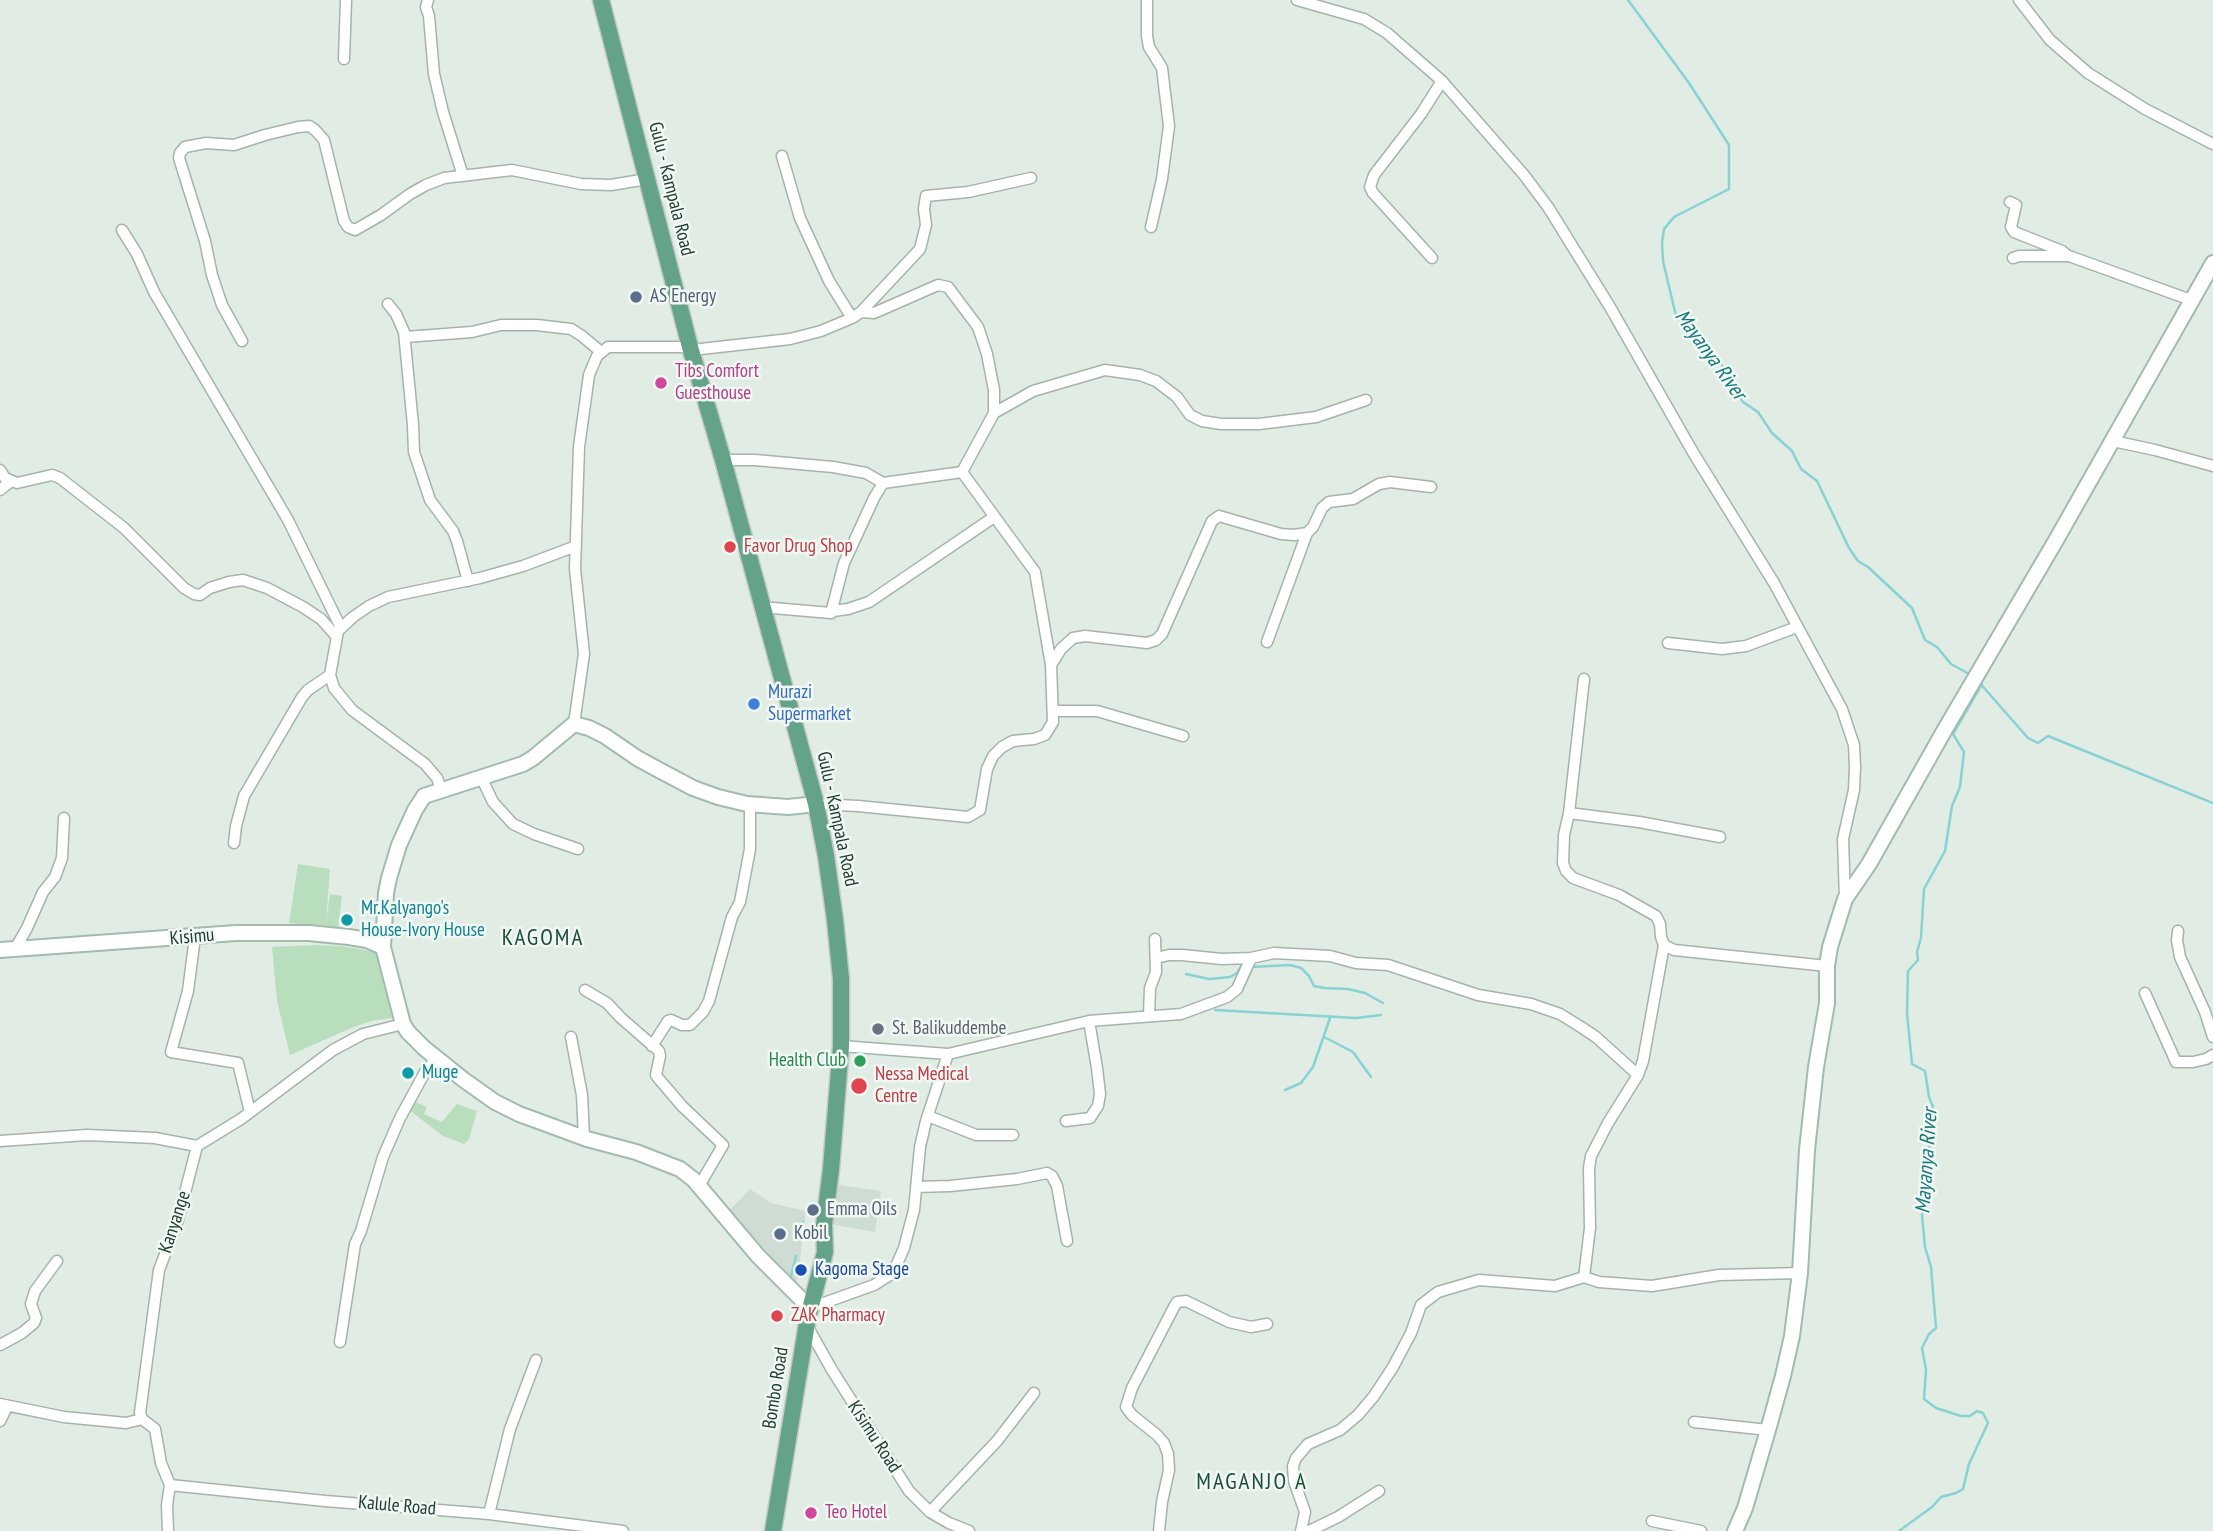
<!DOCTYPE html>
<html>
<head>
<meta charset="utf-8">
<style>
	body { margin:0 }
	canvas { display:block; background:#e1ece5 }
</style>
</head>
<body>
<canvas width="2213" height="1531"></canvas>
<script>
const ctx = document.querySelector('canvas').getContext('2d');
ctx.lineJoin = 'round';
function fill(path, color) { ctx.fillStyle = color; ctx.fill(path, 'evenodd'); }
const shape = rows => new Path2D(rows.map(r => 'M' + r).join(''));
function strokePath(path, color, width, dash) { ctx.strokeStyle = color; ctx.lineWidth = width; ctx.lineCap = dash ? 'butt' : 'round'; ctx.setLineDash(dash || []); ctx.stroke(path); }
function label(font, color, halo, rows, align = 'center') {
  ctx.font = font + ' "PT Sans Narrow",sans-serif'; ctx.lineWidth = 5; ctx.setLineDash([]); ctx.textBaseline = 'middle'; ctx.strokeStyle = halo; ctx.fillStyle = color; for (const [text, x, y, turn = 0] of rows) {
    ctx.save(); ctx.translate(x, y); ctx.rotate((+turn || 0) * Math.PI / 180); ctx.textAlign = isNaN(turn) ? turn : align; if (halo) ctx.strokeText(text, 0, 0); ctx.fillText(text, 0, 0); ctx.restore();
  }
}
fill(shape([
	[832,1184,881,1191,875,1232,824,1223],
	[750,1189,771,1203,806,1211,796,1292,728,1212]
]), '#cfdcd4');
fill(shape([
	[298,864,330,869,326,922,330,894,342,896,338,929,289,923],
	[314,945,339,946,373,951,377,955,392,1018,375,1020,356,1026,290,1055,277,1001,272,947],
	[413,1101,427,1107,424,1114,442,1122,457,1104,477,1111,469,1139,464,1144,443,1136,408,1109]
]), '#b9debd');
strokePath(shape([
	[1628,0,1689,83,1729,145,1729,189,1674,217,1664,229,1662,242,1663,261,1676,316,1702,347,1719,360,1743,402,1758,412,1772,433,1792,451,1801,469,1817,481,1849,548,1858,561,1868,567,1912,608,1925,640,1937,647,1951,664,1971,675],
	[1978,681,2028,738,2038,743,2048,736,2213,803],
	[1251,967,1290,965,1301,968,1309,976,1314,986,1324,988,1348,989,1365,993,1383,1003],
	[1186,974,1209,979,1230,977,1237,973,1241,966],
	[1215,1010,1356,1018,1381,1015],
	[1324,1037,1353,1052,1371,1077],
	[1285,1090,1301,1083,1313,1067,1330,1018],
	[800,1241,803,1222],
	[790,1280,796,1256],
	[1899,1531,1932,1507,1941,1497,1956,1493,1963,1489,1969,1464,1988,1423,1983,1413,1977,1411,1970,1416,1961,1416,1936,1408,1924,1399,1926,1370,1922,1348,1929,1334,1936,1328,1931,1267,1925,1247,1922,1216,1925,1188,1931,1157,1926,1130,1933,1107,1929,1097,1925,1071,1912,1064,1907,1013,1908,971,1918,960,1917,952,1921,938,1924,889,1945,851,1952,806,1960,787,1964,752,1953,734,1982,684]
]), '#87d2d3', 2.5);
const street = shape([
	[428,0,426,7,429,16,434,74,443,112,463,176],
	[1147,0,1147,36,1149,47,1162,68,1169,126,1162,179,1151,227],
	[1297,0,1364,19,1387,33,1442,81,1524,175,1548,207,1610,307,1694,454,1774,583,1842,709,1854,745,1855,767,1854,790,1843,839,1845,899],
	[2019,0,2050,40,2088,73,2145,109,2213,144],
	[344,59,346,0],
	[782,156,800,218,829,281,852,318],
	[2010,202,2016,205,2011,227,2014,232,2062,251,2068,256],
	[122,230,137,254,154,292,288,520,341,628],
	[1432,258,1373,193,1370,187,1374,175,1421,114,1442,81],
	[2013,258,2019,256,2069,256,2191,300],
	[388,304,396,314,404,332,413,425,414,452,430,500,453,531,457,541,468,581],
	[861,312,874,313,938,285,948,287,978,327,987,354,994,390,994,413],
	[405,337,472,332,501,325,537,325,571,329,582,336,601,352],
	[242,341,222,305,212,275,205,241,179,158,180,153,185,147,206,143,234,145,265,135,298,127,309,126,315,130,324,140,344,221,348,227,355,230,381,215,410,194,426,185,444,178,512,170,581,184,611,185,647,179],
	[692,350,790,339,821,331,852,318,861,312,920,249,926,225,924,209,926,196,968,192,1031,178],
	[2113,441,2155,450,2213,466],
	[723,460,755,460,833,467,866,473,883,483],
	[0,470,5,478,17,483,52,475,60,478,124,528,184,588,194,594,200,595,210,588,229,582,243,580,267,588,303,607,321,619,336,636],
	[962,472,994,413,1033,391,1105,370,1140,375,1156,381,1177,397,1190,415,1202,421,1221,424,1259,424,1316,417,1366,400],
	[0,490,10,482],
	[761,607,831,613,844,563,874,498,883,483,962,472],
	[833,611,848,609,869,602,994,517],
	[1267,642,1307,533],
	[1668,643,1722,649,1746,646,1797,627],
	[1051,665,1061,649,1073,638,1085,636,1147,643,1156,640,1162,634,1212,521,1219,516,1281,534,1294,535,1307,533,1313,527,1322,508,1329,502,1353,499,1379,484,1390,482,1431,487],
	[1584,679,1569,813,1564,835,1563,863,1566,871,1573,878,1619,895,1656,916,1660,924,1661,937,1664,945,1674,950,1827,966],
	[1053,711,1097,711,1183,736],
	[574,724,584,654,575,569,579,447,589,375,597,356,608,347,690,347],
	[481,777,493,802,513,824,534,834,578,849],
	[441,789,437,778,425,764,352,710,334,688,330,675,338,631,353,617,369,606,388,597,480,578,523,566,576,546],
	[816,804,858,806,968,817,980,810,987,769,993,756,1002,747,1013,741,1034,739,1045,735,1053,722,1051,665,1035,572,962,472],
	[1569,813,1639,822,1720,837],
	[234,843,236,826,244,796,302,697,308,690,330,675],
	[2178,931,2177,940,2180,957,2205,1012,2213,1037],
	[195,937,188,991,171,1052,238,1063,250,1112],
	[15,949,27,928,43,892,55,877,62,858,64,818],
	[1156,958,1169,955,1182,955,1222,959,1251,958],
	[585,990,607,1003,621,1018,659,1051,660,1056,656,1075,658,1078,682,1106,723,1145,699,1186],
	[2145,993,2176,1062,2193,1062,2206,1059,2213,1055],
	[1149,1016,1150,988,1156,972,1155,939],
	[571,1037,582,1095,584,1138],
	[652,1046,668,1021,671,1020,682,1025,690,1025,703,1012,709,1001,732,917,740,902,750,849,750,804],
	[841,1046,948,1054,1089,1021,1181,1014,1227,997,1237,989,1251,958,1274,953,1330,956,1356,963,1388,965,1478,995,1531,1004,1560,1014,1581,1027,1596,1037,1638,1075],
	[928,1116,976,1135,1013,1135],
	[1066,1121,1090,1118,1098,1106,1100,1094,1097,1068,1089,1021],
	[0,1141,87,1135,155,1138,197,1146],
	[916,1187,950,1186,1017,1179,1047,1173,1052,1176,1057,1186,1067,1241],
	[1584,1277,1590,1228,1589,1168,1591,1156,1608,1123,1638,1075,1643,1061,1664,945],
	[810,1308,874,1285,893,1273,904,1248,914,1210,920,1147,926,1121,948,1054],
	[809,1325,810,1331,832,1370,909,1491,930,1512,949,1523,969,1531],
	[340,1342,355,1244,361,1231,383,1157,400,1118,425,1072,437,1057],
	[0,1345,22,1333,34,1323,36,1318,31,1304,35,1291,57,1261],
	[0,1404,64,1417,126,1423,142,1419],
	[0,1421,7,1407],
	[1694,1422,1768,1430],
	[170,1485,325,1501,489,1514,623,1531],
	[930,1512,997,1441,1034,1393],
	[489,1514,510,1429,536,1360],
	[1652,1521,1701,1531],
	[168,1531,167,1505,170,1485,161,1463,155,1429,142,1419,140,1413,159,1270,178,1220,197,1146,241,1119,333,1050,363,1034,403,1024],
	[1159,1531,1162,1502,1169,1470,1168,1454,1164,1443,1157,1435,1132,1415,1126,1407,1132,1388,1174,1307,1177,1302,1186,1301,1229,1322,1251,1327,1267,1324],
	[1301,1531,1305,1512,1294,1481,1293,1466,1296,1458,1308,1444,1340,1430,1358,1415,1374,1396,1393,1367,1411,1333,1421,1305,1438,1292,1479,1280,1555,1286,1584,1277,1599,1282,1652,1286,1719,1275,1800,1273],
	[1309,1531,1338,1517,1379,1491]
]);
const secondary = shape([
	[0,950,236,933,309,933,349,937,367,940,383,947],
	[810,1308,758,1256,694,1180,680,1169,636,1152,587,1139,519,1114,495,1102,464,1080,424,1048,408,1032,403,1024,383,947,386,893,389,878,399,845,415,810,424,796,523,764,533,758,574,724,589,728,605,736,637,758,659,770,693,788,718,797,747,804,788,807,816,804],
	[1735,1531,1745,1508,1768,1430,1783,1376,1792,1336,1800,1273,1807,1150,1816,1067,1827,1003,1827,966,1830,947,1845,899,1869,864,1944,731,2055,542,2213,263]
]);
const primary = shape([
	[601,0,690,347,723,460,816,804,826,856,835,920,841,979,841,1046,831,1169,824,1225,825,1252,808,1317,773,1531]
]);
strokePath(street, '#a4b4ab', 13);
strokePath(secondary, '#a1bbae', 18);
strokePath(primary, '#c1c9c5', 19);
strokePath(street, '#fff', 10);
strokePath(secondary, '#fff', 14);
strokePath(primary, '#64a389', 16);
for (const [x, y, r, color] of [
	[636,297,7,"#5c6f8a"],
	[661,383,7,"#d1479c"],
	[730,547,7,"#e0444e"],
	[754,704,7,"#3f7fe0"],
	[347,920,7,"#0f9aa8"],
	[878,1029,7,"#6b7280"],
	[860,1061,7,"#2e9e5b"],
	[408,1073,7,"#0f9aa8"],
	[859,1086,9,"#e0444e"],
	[813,1210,7,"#5c6f8a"],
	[780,1234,7,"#5c6f8a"],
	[801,1270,7,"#1a4fb4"],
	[777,1316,7,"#e0444e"],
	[811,1513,7,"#d1479c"]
]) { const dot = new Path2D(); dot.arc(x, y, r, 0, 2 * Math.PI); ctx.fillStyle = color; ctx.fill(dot); strokePath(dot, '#f1f8f4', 2.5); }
label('19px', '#213d31', '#f1f8f4', [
	["Gulu - Kampala Road",671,189,76],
	["Gulu - Kampala Road",837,819,78],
	["Kisimu",192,937,-5],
	["Kanyange",175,1222,-72],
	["Bombo Road",776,1388,-81],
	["Kisimu Road",874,1437,57],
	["Kalule Road",397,1506,5]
]);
label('19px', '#4e5e75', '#f1f8f4', [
	["AS Energy",650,297],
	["Emma Oils",827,1210],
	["Kobil",794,1234]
], 'left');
label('19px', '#b23c85', '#f1f8f4', [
	["Tibs Comfort",675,372],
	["Guesthouse",675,394],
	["Teo Hotel",825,1513]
], 'left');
label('19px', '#be3a42', '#f1f8f4', [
	["Favor Drug Shop",744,547],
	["Nessa Medical",875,1075],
	["Centre",875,1097],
	["ZAK Pharmacy",791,1316]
], 'left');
label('19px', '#366cbe', '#f1f8f4', [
	["Murazi",768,693],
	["Supermarket",768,715]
], 'left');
label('19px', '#0d838f', '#f1f8f4', [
	["Mr.Kalyango's",361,909],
	["House-Ivory House",361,931],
	["Muge",422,1073]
], 'left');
label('19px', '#5b616d', '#f1f8f4', [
	["St. Balikuddembe",892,1029]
], 'left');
label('19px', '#27864d', '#f1f8f4', [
	["Health Club",846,1061]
], 'right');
label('19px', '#164399', '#f1f8f4', [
	["Kagoma Stage",815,1270]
], 'left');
label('italic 21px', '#19787a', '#f1f8f4', [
	["Mayanya River",1710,355,54],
	["Mayanya River",1927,1161,-86]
]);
ctx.letterSpacing = '2px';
label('23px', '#1c4f3b', '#f1f8f4', [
	["KAGOMA",543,938],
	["MAGANJO A",1252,1482]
]);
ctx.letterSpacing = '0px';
</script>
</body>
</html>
